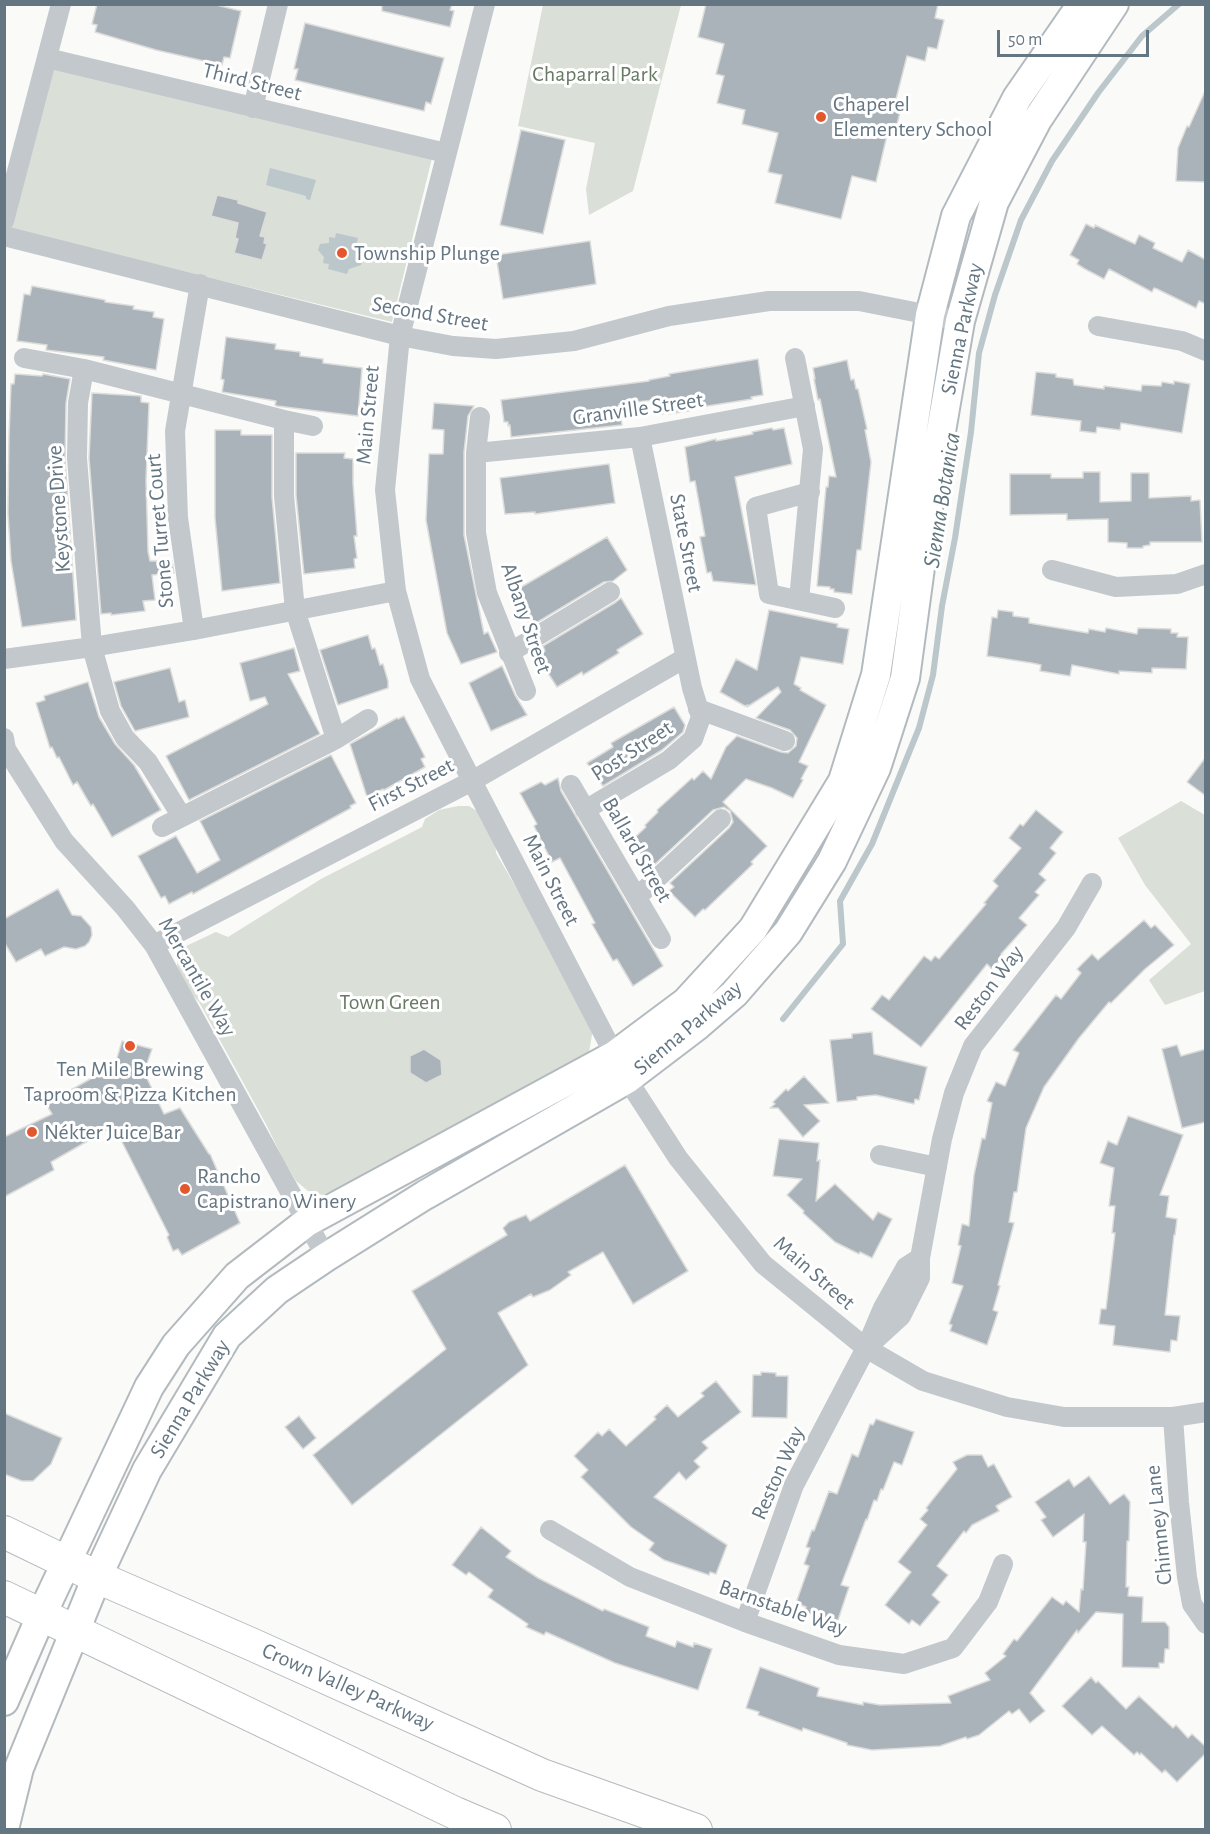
<!DOCTYPE html>
<html>
<head>
<meta charset="utf-8">
<style>
	body { margin:0 }
	#map { position:relative; width:1210px; height:1834px; overflow:hidden; background:#fafaf8; font-family:"Alegreya Sans",sans-serif }
	canvas { display:block }
	.frame { position:absolute; inset:0; border:6px solid #657683; pointer-events:none }
	.scale { position:absolute; left:997px; top:30px; width:152px; height:27px; box-sizing:border-box; border:3px solid #657683; border-top:0; padding-left:8px; font-size:18px; line-height:21px; white-space:nowrap; color:#657683; -webkit-text-stroke:4px #fff; paint-order:stroke }
</style>
</head>
<body>
<div id="map">
<canvas width="1210" height="1834"></canvas>
<div class="frame"></div>
<div class="scale">50 m</div>
</div>
<script>
const ctx = document.querySelector('canvas').getContext('2d');
ctx.lineJoin = 'round';
function fill(path, color) { ctx.fillStyle = color; ctx.fill(path, 'evenodd'); }
const shape = rows => new Path2D(rows.map(r => 'M' + r).join(''));
function strokePath(path, color, width, dash) { ctx.strokeStyle = color; ctx.lineWidth = width; ctx.lineCap = dash ? 'butt' : 'round'; ctx.setLineDash(dash || []); ctx.stroke(path); }
function label(font, color, halo, rows, align = 'center') {
  ctx.font = font + ' "Alegreya Sans",sans-serif'; ctx.lineWidth = 6; ctx.setLineDash([]); ctx.textBaseline = 'middle'; ctx.strokeStyle = halo; ctx.fillStyle = color; for (const [text, x, y, turn = 0] of rows) {
    ctx.save(); ctx.translate(x, y); ctx.rotate((+turn || 0) * Math.PI / 180); ctx.textAlign = isNaN(turn) ? turn : align; if (halo) ctx.strokeText(text, 0, 0); ctx.fillText(text, 0, 0); ctx.restore();
  }
}
fill(shape([
	[543,5,681,5,633,191,589,215,586,189,595,143,518,126],
	[50,65,432,158,392,322,10,229],
	[1181,801,1205,815,1205,991,1165,1005,1149,980,1191,944,1145,885,1118,838],
	[458,806,469,806,480,813,495,839,496,853,581,999,593,1029,589,1052,374,1173,322,1195,308,1191,296,1181,282,1157,267,1126,199,1002,187,990,179,975,177,965,179,956,186,946,216,932,228,937,321,879,422,827,425,819,439,810]
]), '#dadfd7');
fill(shape([
	[270,168,316,180,310,200,306,199,306,196,266,185],
	[336,233,358,238,356,245,362,248,364,257,361,265,349,269,347,274,328,269,329,264,323,263,324,257,318,250,320,244,329,243,329,237,335,238]
]), '#bbc7cb');
strokePath(shape([
	[783,1019,843,944,840,901,872,844,919,728,933,675,942,606,955,538,971,432,979,353,995,295,1021,220,1052,161,1098,93,1142,36,1179,4]
]), '#bbc7cb', 6);
const building = shape([
	[97,4,212,4,241,11,230,58,224,57,222,65,156,50,95,32,97,25,92,24,97,4],
	[382,4,452,4,450,10,454,11,450,27,382,11,382,4],
	[706,4,938,4,935,18,944,20,937,49,928,47,925,61,907,56,894,107,901,108,895,133,888,131,876,182,852,176,841,219,775,203,782,175,768,172,778,133,742,124,745,110,717,103,724,76,716,74,724,44,698,37,706,4],
	[305,23,444,58,431,104,426,102,424,111,295,80,298,69,294,69,305,23],
	[1206,89,1206,182,1176,181,1178,148,1187,126,1189,127,1206,89],
	[521,130,565,140,543,234,500,225,521,130],
	[217,195,238,200,238,203,267,212,260,236,265,237,264,243,267,244,262,260,234,253,238,239,235,238,238,223,211,216,217,195],
	[1086,224,1094,228,1095,225,1135,244,1139,235,1155,243,1153,248,1182,262,1188,250,1206,260,1206,304,1199,301,1196,308,1157,289,1154,288,1152,292,1109,269,1104,279,1085,269,1077,264,1079,260,1070,255,1086,224],
	[590,241,596,284,503,299,496,255,590,241],
	[32,286,105,300,105,302,134,306,133,309,154,312,153,317,164,319,156,370,103,360,104,357,46,350,47,345,17,341,24,294,30,295,32,286],
	[226,337,276,344,275,349,300,352,300,356,323,359,323,363,362,368,358,416,277,406,275,405,276,401,222,392,224,380,221,379,226,337],
	[758,359,763,395,751,397,752,399,688,409,689,411,668,414,667,413,656,415,654,400,619,404,622,425,511,437,510,425,508,426,508,422,504,422,501,400,649,381,649,380,670,376,669,374,758,359],
	[847,360,851,380,854,379,856,389,858,389,867,429,865,430,871,462,861,550,857,550,852,594,834,592,834,589,830,589,830,587,817,586,826,487,828,487,829,476,836,477,820,399,818,400,814,379,815,379,813,368,847,360],
	[1036,372,1056,374,1056,377,1073,379,1074,385,1104,389,1104,386,1141,391,1142,385,1161,386,1162,382,1174,384,1174,381,1190,384,1182,433,1121,423,1120,430,1097,427,1096,433,1080,431,1081,421,1031,415,1036,372],
	[15,374,42,376,43,374,70,379,66,403,65,458,76,620,22,627,11,561,8,513,9,436,11,384,14,384,15,374],
	[92,393,141,396,141,402,149,403,146,481,148,551,150,561,172,561,174,573,152,575,155,600,143,601,145,611,111,615,111,613,101,614,89,458,92,393],
	[434,403,474,406,468,416,464,452,464,535,484,634,488,632,497,652,461,664,447,633,426,520,429,454,443,454,444,430,432,429,434,403],
	[772,428,773,430,784,428,792,464,735,477,756,585,713,581,711,572,707,573,700,537,705,536,695,481,690,482,685,447,716,439,716,441,753,434,752,432,772,428],
	[215,430,241,430,241,435,272,435,272,497,280,583,222,591,215,518,215,430],
	[296,453,345,453,344,458,353,459,353,483,357,536,354,536,357,558,354,559,355,568,304,574,296,495,296,453],
	[609,464,615,503,535,514,535,512,505,514,500,478,609,464],
	[1083,472,1100,472,1100,502,1131,501,1131,473,1149,473,1149,498,1191,496,1191,501,1200,500,1202,542,1150,542,1150,545,1143,546,1143,548,1127,548,1127,543,1108,542,1108,519,1067,520,1067,514,1010,515,1010,474,1051,474,1051,478,1083,478,1083,472],
	[607,537,627,570,613,581,604,582,531,626,511,593,607,537],
	[621,598,643,634,617,650,619,653,583,675,582,672,557,687,537,656,545,651,543,646,616,602,621,598],
	[769,610,838,624,837,627,849,629,843,664,801,657,794,684,801,688,800,690,826,705,799,762,808,766,801,779,803,780,793,798,772,788,746,779,723,802,767,846,751,862,753,864,705,910,703,909,695,917,669,891,674,887,670,883,729,828,733,822,730,811,724,807,713,810,653,866,630,842,646,827,645,825,658,812,657,810,692,778,694,780,703,771,711,779,726,747,737,736,781,752,788,753,796,746,797,738,790,730,756,718,781,692,778,687,747,707,748,705,745,706,720,692,736,659,757,670,769,610],
	[998,610,1013,612,1013,616,1029,618,1029,623,1088,633,1089,629,1105,632,1106,628,1137,634,1138,628,1171,629,1171,633,1178,633,1177,637,1188,637,1186,669,1152,668,1152,673,1119,671,1119,674,1072,665,1070,676,1040,671,1041,665,1032,663,987,656,992,617,997,618,998,610],
	[368,635,372,649,375,648,380,665,383,664,388,681,388,688,338,705,320,650,368,635],
	[294,648,300,671,288,674,320,734,189,800,166,756,268,704,265,697,250,701,240,663,294,648],
	[502,666,515,695,527,715,491,731,469,683,502,666],
	[170,668,179,702,185,700,189,717,135,731,121,706,114,682,170,668],
	[88,682,99,717,115,744,134,765,161,810,112,837,93,804,91,806,77,782,73,785,59,757,57,758,52,747,50,748,36,703,45,700,44,696,88,682],
	[674,707,685,725,683,732,662,750,603,786,587,763,613,747,611,743,674,707],
	[404,716,425,757,421,759,425,767,384,790,383,789,367,797,350,744,397,718,398,719,404,716],
	[331,755,356,803,350,806,351,808,193,894,192,892,169,904,165,896,161,898,138,856,176,836,197,873,220,860,200,821,331,755],
	[1206,757,1206,796,1187,782,1206,757],
	[558,778,561,791,663,966,633,986,617,959,613,961,592,924,595,923,560,858,552,862,534,826,537,824,520,793,541,782,545,785,558,778],
	[1036,810,1063,832,1050,848,1056,853,1039,874,1046,880,1035,892,1039,895,1019,918,1027,925,1001,954,1003,956,992,969,987,964,921,1047,871,1009,882,995,889,1000,924,956,931,961,935,956,939,959,986,904,984,903,998,886,993,881,1021,848,1009,838,1020,824,1023,826,1036,810],
	[58,889,72,915,81,916,91,927,92,935,89,942,85,946,76,949,64,947,45,956,41,949,16,962,4,942,4,919,58,889],
	[1144,920,1151,928,1155,925,1174,945,1145,969,1111,1003,1109,1002,1079,1038,1044,1087,1026,1128,1017,1192,1014,1192,1009,1222,1014,1223,998,1285,1000,1286,993,1310,998,1312,987,1345,950,1331,952,1325,949,1324,963,1286,952,1283,961,1246,958,1245,962,1224,969,1226,974,1175,982,1138,985,1139,992,1103,987,1101,996,1082,1005,1086,1019,1053,1013,1050,1056,995,1061,999,1081,973,1077,969,1092,954,1098,960,1144,920],
	[872,1032,874,1054,927,1067,919,1100,915,1099,914,1104,876,1095,857,1097,857,1100,837,1102,830,1040,852,1038,852,1034,872,1032],
	[122,1041,152,1049,144,1072,164,1114,180,1108,209,1154,210,1154,240,1223,182,1255,178,1249,173,1251,167,1237,169,1235,114,1126,51,1162,54,1170,4,1197,4,1137,52,1114,46,1104,115,1065,122,1041],
	[1177,1045,1181,1056,1206,1049,1206,1122,1182,1128,1162,1049,1177,1045],
	[424,1049,441,1060,442,1075,426,1083,410,1073,410,1056,424,1049],
	[804,1076,829,1103,804,1105,820,1121,803,1137,778,1108,770,1108,775,1104,773,1102,786,1089,788,1091,804,1076],
	[1128,1116,1183,1135,1160,1195,1169,1196,1166,1217,1177,1219,1175,1235,1174,1235,1165,1315,1180,1316,1177,1341,1171,1340,1170,1352,1113,1345,1115,1326,1099,1324,1101,1309,1106,1309,1115,1233,1112,1233,1115,1206,1109,1206,1114,1168,1100,1163,1108,1141,1117,1145,1128,1116],
	[779,1139,819,1143,817,1161,820,1160,816,1201,835,1184,873,1220,878,1212,892,1219,872,1258,860,1252,859,1254,835,1242,803,1213,804,1211,787,1195,802,1179,773,1176,779,1139],
	[625,1165,688,1271,633,1304,603,1252,568,1272,571,1275,550,1290,533,1297,531,1294,498,1313,528,1365,352,1505,313,1455,446,1349,412,1291,507,1235,503,1228,509,1222,526,1215,530,1221,625,1165],
	[761,1372,776,1373,776,1376,788,1376,787,1418,752,1417,753,1375,761,1375,761,1372],
	[716,1381,741,1412,702,1442,708,1448,694,1461,700,1467,686,1480,679,1472,654,1497,727,1545,716,1574,710,1572,709,1575,664,1560,649,1550,654,1543,631,1527,581,1477,588,1470,574,1456,598,1432,602,1436,609,1429,626,1446,656,1419,654,1417,667,1405,678,1417,704,1396,701,1393,716,1381],
	[4,1413,62,1438,51,1464,33,1481,22,1481,4,1474,4,1413],
	[299,1416,316,1438,303,1449,285,1427,299,1416],
	[876,1419,914,1432,902,1465,894,1462,883,1490,881,1489,877,1501,874,1500,867,1520,866,1519,841,1585,849,1587,837,1623,805,1612,806,1607,796,1603,809,1566,804,1564,810,1548,806,1547,812,1530,814,1531,829,1491,837,1494,852,1454,858,1457,870,1424,873,1425,876,1419],
	[967,1455,982,1455,988,1467,994,1464,1012,1497,996,1506,999,1511,972,1525,966,1533,964,1531,937,1566,948,1575,932,1595,940,1602,920,1626,912,1620,909,1624,885,1605,911,1572,898,1562,927,1525,920,1519,928,1510,926,1508,957,1469,953,1462,967,1455],
	[1089,1476,1110,1504,1124,1494,1130,1502,1129,1541,1127,1541,1126,1587,1129,1587,1128,1596,1143,1597,1142,1622,1165,1622,1169,1627,1169,1649,1165,1649,1164,1663,1159,1663,1159,1668,1122,1667,1123,1614,1096,1612,1078,1633,1077,1630,1030,1693,1045,1711,1030,1723,1019,1709,1012,1714,1009,1711,979,1735,967,1739,966,1737,940,1746,872,1750,847,1745,847,1743,803,1728,802,1731,758,1715,759,1712,746,1708,760,1667,819,1688,817,1696,863,1705,863,1702,880,1705,951,1703,948,1696,990,1680,985,1673,1006,1656,1003,1654,1014,1639,1017,1641,1052,1597,1063,1605,1066,1601,1079,1612,1081,1589,1083,1590,1086,1542,1083,1542,1084,1514,1053,1537,1041,1520,1046,1517,1035,1502,1069,1479,1074,1487,1089,1476],
	[481,1527,511,1551,506,1557,538,1578,603,1611,604,1609,649,1627,646,1636,675,1647,677,1641,693,1647,694,1643,712,1649,698,1690,615,1663,546,1632,544,1635,526,1627,528,1624,488,1597,493,1590,469,1572,466,1575,452,1565,481,1527],
	[1091,1677,1096,1683,1098,1681,1126,1709,1139,1696,1173,1728,1176,1725,1188,1738,1192,1734,1206,1747,1206,1753,1177,1782,1165,1770,1162,1773,1141,1753,1140,1755,1137,1752,1134,1755,1102,1726,1092,1735,1062,1706,1091,1677]
]);
fill(building, '#aab3b9');
strokePath(building, '#dcdcda', 1.5);
const secondary = shape([
	[4,1701,42,1614,149,1387,176,1345,237,1276,307,1222,615,1055,686,1002,753,929,843,781,876,675,930,315,956,216,1017,98,1082,4],
	[4,1829,19,1768,97,1577,147,1470,227,1336,277,1290,326,1257,425,1195,627,1079,698,1025,734,994,788,932,832,861,876,768,905,678,929,501,960,321,994,202,1037,120,1114,4]
]);
const primary = shape([
	[4,1532,97,1577,251,1644,542,1775,696,1830],
	[4,1597,455,1813,495,1830]
]);
strokePath(secondary, '#b3babf', 32);
strokePath(primary, '#b5babe', 34);
strokePath(shape([
	[485,4,400,336,385,490,396,591,420,679,472,781,627,1079,678,1158,763,1264,866,1348,923,1381,1007,1407,1064,1417,1173,1417,1206,1412],
	[47,58,446,153],
	[253,108,278,4],
	[4,221,61,4],
	[4,236,400,336,453,346,496,349,574,341,669,316,769,301,859,301,960,321],
	[1098,326,1182,341,1206,351],
	[24,358,84,369,284,420,313,426],
	[795,358,813,449,799,600],
	[84,369,78,403,77,458,92,647,110,711,125,738,148,762,182,817],
	[480,417,476,453,476,533,487,593,526,691],
	[284,420,284,496,295,610,336,739],
	[476,453,640,437,805,406],
	[810,492,756,507,769,594,835,608],
	[1052,570,1116,587,1177,584,1206,574],
	[194,630,178,518,175,431,200,284],
	[509,653,610,592],
	[4,659,92,647,194,630,396,591],
	[698,709,785,741],
	[4,738,6,749,64,841,125,908,154,945,326,1257],
	[571,785,661,939],
	[585,810,669,760,693,739,701,717,692,688,640,437],
	[162,827,336,739,368,719],
	[637,897,721,819],
	[154,945,472,781,685,658],
	[880,1155,937,1167],
	[866,1348,901,1316,920,1278,920,1258,942,1139,954,1093,973,1046,1066,928,1092,883],
	[1173,1417,1179,1502,1187,1577,1192,1604,1206,1624],
	[550,1530,630,1577,745,1622,839,1655,904,1664,953,1648,988,1602,1003,1564],
	[745,1622,794,1485,866,1348,883,1308,906,1267,920,1258]
]), '#c3c8cc', 20);
strokePath(secondary, '#fff', 28);
strokePath(primary, '#fff', 32);
for (const [x, y, r, color] of [
	[821,117,6,"#e4572e"],
	[342,253,6,"#e4572e"],
	[130,1046,6,"#e4572e"],
	[32,1132,6,"#e4572e"],
	[185,1189,6,"#e4572e"]
]) { const dot = new Path2D(); dot.arc(x, y, r, 0, 2 * Math.PI); ctx.fillStyle = color; ctx.fill(dot); strokePath(dot, '#fff', 2); }
label('22px', '#687a64', '#fff', [
	["Chaparral Park",595,74],
	["Town Green",390,1002]
]);
label('22px', '#657683', '#fff', [
	["Third Street",252,82,14],
	["Second Street",430,314,10],
	["Sienna Parkway",962,329,-78],
	["Granville Street",638,409,-8],
	["Main Street",368,415,-85],
	["Keystone Drive",59,509,-94],
	["Stone Turret Court",160,531,-95],
	["State Street",686,543,79],
	["Albany Street",526,618,71],
	["Post Street",632,751,-33],
	["First Street",411,785,-27],
	["Ballard Street",637,850,60],
	["Main Street",551,880,63],
	["Mercantile Way",197,977,60],
	["Reston Way",989,988,-53],
	["Sienna Parkway",688,1028,-40],
	["Main Street",814,1273,41],
	["Sienna Parkway",190,1399,-59],
	["Reston Way",778,1473,-66],
	["Chimney Lane",1159,1525,-96],
	["Barnstable Way",783,1608,19],
	["Crown Valley Parkway",348,1687,24]
]);
label('22px', '#657683', '#fff', [
	["Chaperel",833,104],
	["Elementery School",833,129],
	["Township Plunge",354,253],
	["Ten Mile Brewing",130,1069,"center"],
	["Taproom & Pizza Kitchen",130,1094,"center"],
	["Nékter Juice Bar",44,1132],
	["Rancho",197,1176],
	["Capistrano Winery",197,1201]
], 'left');
label('italic 24px', '#60757c', '#fff', [
	["Sienna Botanica",942,500,-81]
]);
</script>
</body>
</html>
